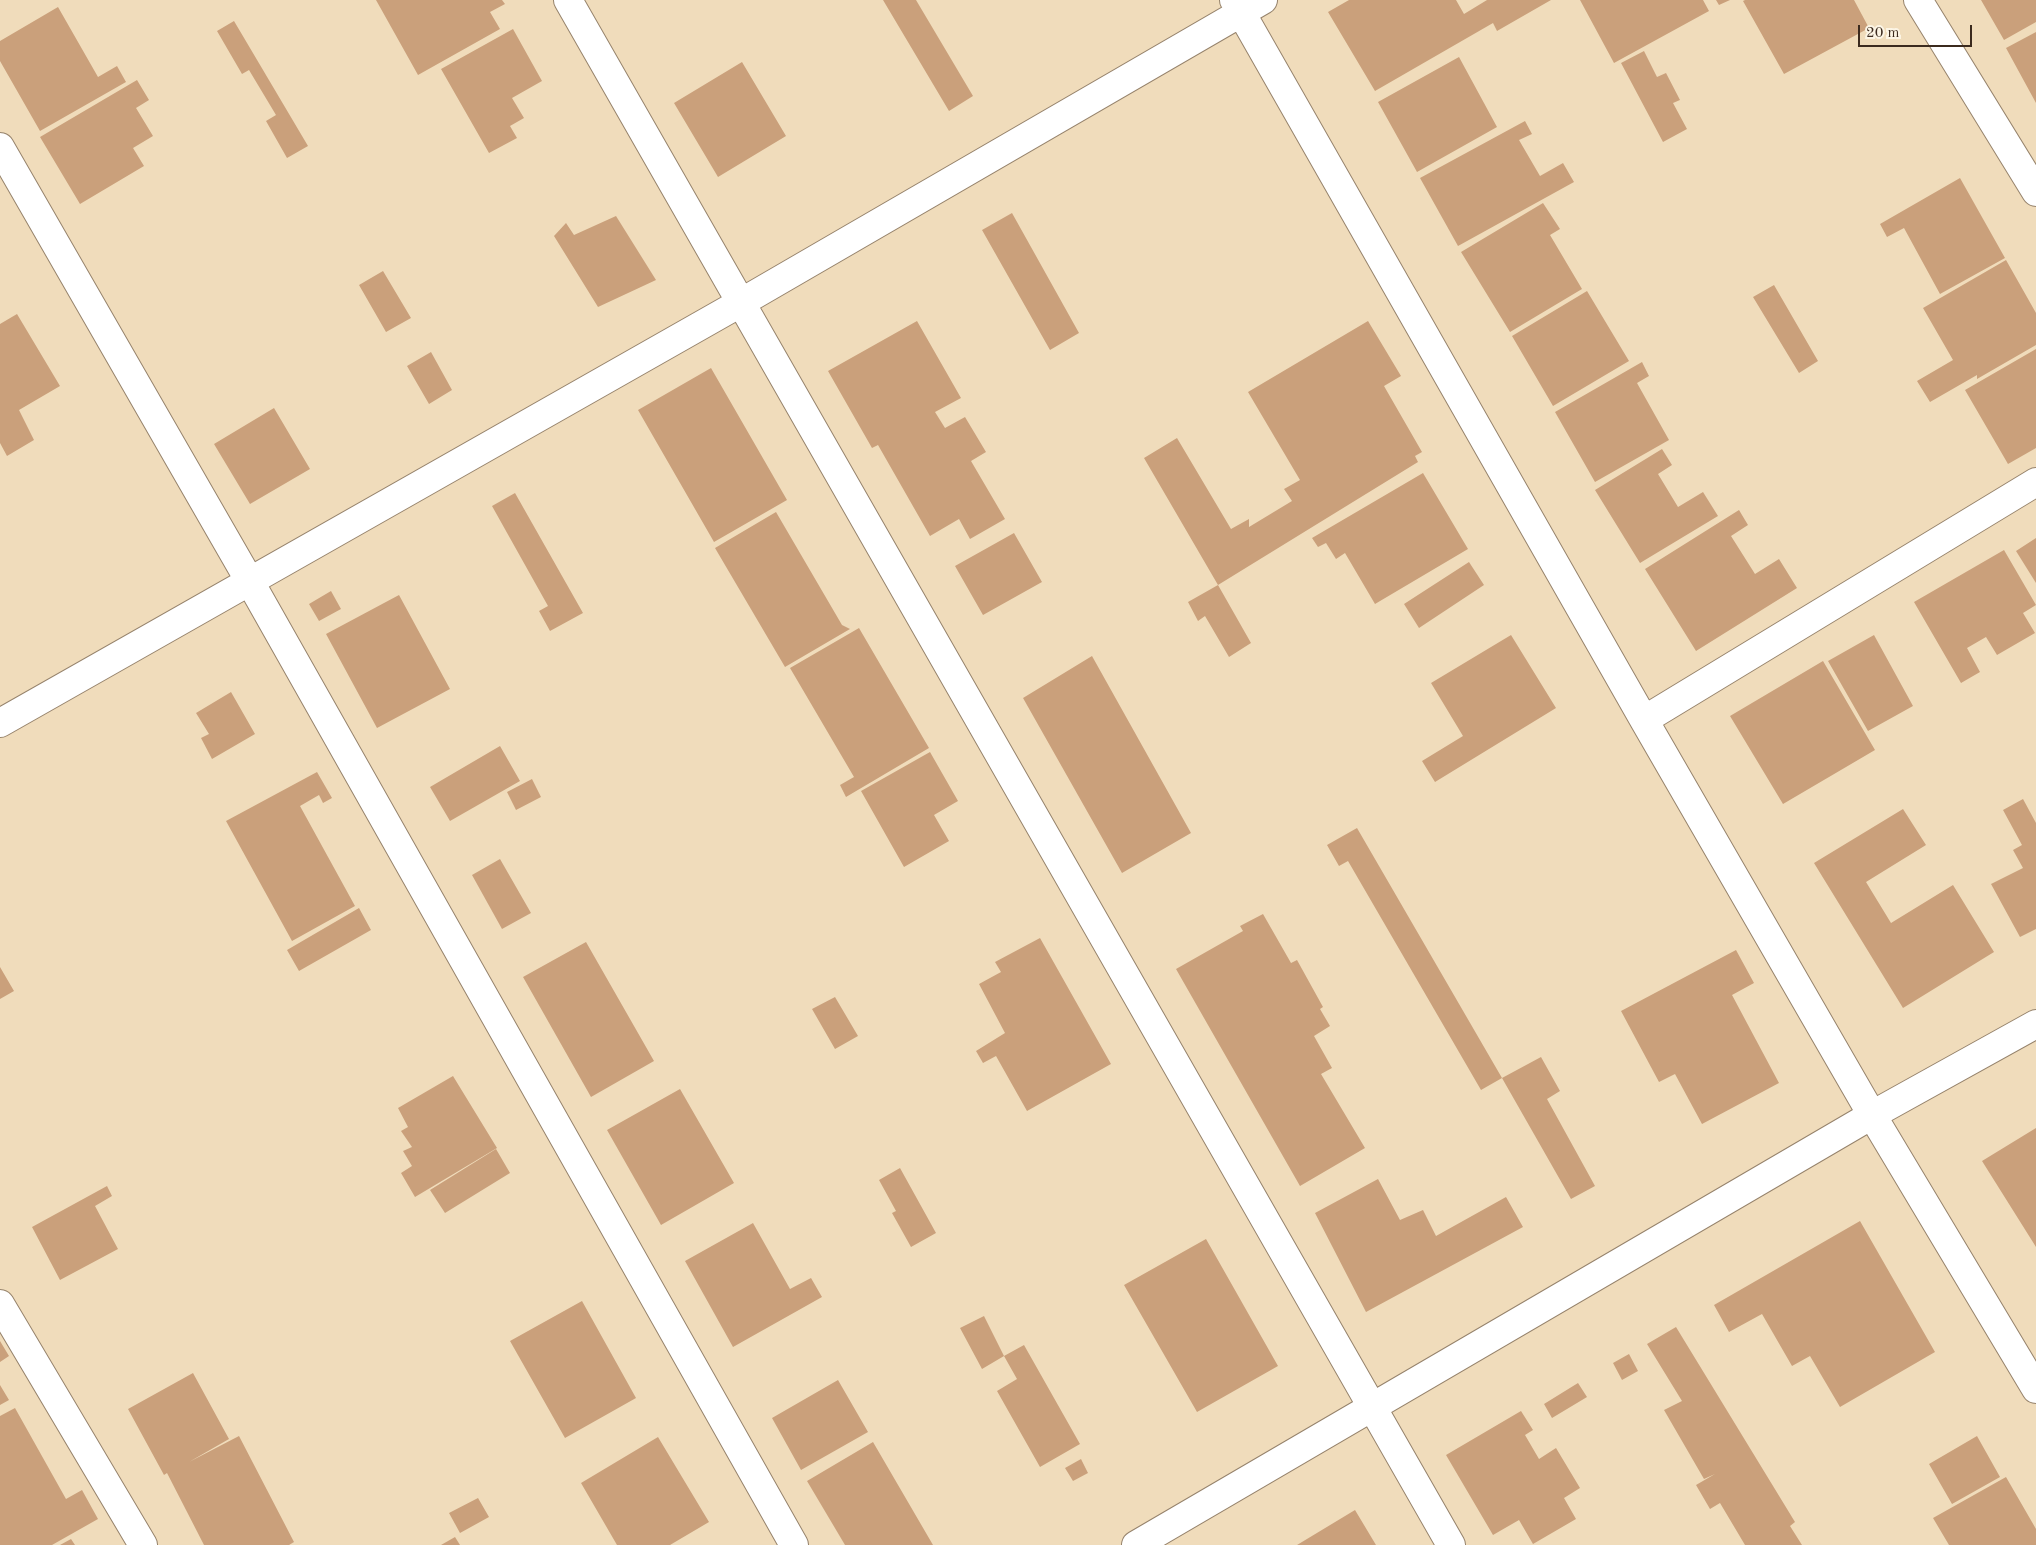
<!DOCTYPE html>
<html>
<head>
<meta charset="utf-8">
<style>
	body { margin:0 }
	#map { position:relative; width:2036px; height:1545px; overflow:hidden; background:#f0dcbb; font-family:"Old Standard TT",serif }
	canvas { display:block }
	.scale { position:absolute; left:1858px; top:25px; width:114px; height:22px; box-sizing:border-box; border:2px solid #3b2a1e; border-top:0; padding-left:6px; font-size:15px; line-height:18px; white-space:nowrap; color:#3b2a1e; -webkit-text-stroke:4px #fcf5e5; paint-order:stroke }
</style>
</head>
<body>
<div id="map">
<canvas width="2036" height="1545"></canvas>
<div class="scale">20 m</div>
</div>
<script>
const ctx = document.querySelector('canvas').getContext('2d');
ctx.lineJoin = 'round';
function fill(path, color) { ctx.fillStyle = color; ctx.fill(path, 'evenodd'); }
const shape = rows => new Path2D(rows.map(r => 'M' + r).join(''));
function strokePath(path, color, width, dash) { ctx.strokeStyle = color; ctx.lineWidth = width; ctx.lineCap = dash ? 'butt' : 'round'; ctx.setLineDash(dash || []); ctx.stroke(path); }
fill(shape([
	[376,0,502,0,505,4,490,12,500,29,418,75],
	[883,0,916,0,973,96,949,111],
	[1349,0,1456,0,1464,14,1487,0,1551,0,1497,31,1493,23,1375,91,1328,12],
	[1580,0,1703,0,1709,11,1614,63],
	[1716,0,1730,0,1719,5],
	[1745,0,1854,0,1869,28,1784,74,1743,1],
	[1981,0,2036,0,2036,22,2004,40],
	[58,7,98,77,117,66,126,82,40,131,0,61,0,41],
	[234,21,308,146,287,158,266,121,276,115,249,70,242,74,217,31],
	[513,29,542,81,512,98,524,118,510,126,517,138,489,153,441,69],
	[2036,32,2036,103,2006,48],
	[1644,51,1657,77,1666,73,1680,100,1673,103,1687,129,1663,142,1621,63],
	[1459,57,1497,127,1417,172,1378,102],
	[742,62,786,136,718,177,674,103],
	[137,80,149,100,136,108,153,136,133,148,144,166,80,204,40,137],
	[1525,121,1532,134,1519,140,1540,176,1563,163,1574,182,1458,246,1420,178],
	[1960,178,2005,258,1940,294,1904,228,1887,237,1880,224],
	[1543,203,1560,229,1550,235,1582,289,1510,332,1461,252],
	[1012,213,1079,333,1050,350,982,230],
	[616,216,656,280,598,307,554,236,566,223,574,235],
	[2006,260,2036,313,2036,345,1977,379,1977,375,1930,402,1917,381,1953,360,1923,308],
	[383,271,411,318,386,332,359,285],
	[1774,285,1818,361,1799,373,1753,297],
	[1587,291,1629,361,1553,406,1512,336],
	[17,314,60,386,19,410,34,440,7,456,0,443,0,324],
	[917,321,961,398,935,412,945,428,965,417,986,452,971,461,1005,519,970,539,959,519,930,536,878,445,872,448,828,371],
	[1368,321,1401,376,1384,386,1422,452,1415,456,1418,462,1218,585,1144,458,1177,438,1231,529,1249,519,1249,527,1292,501,1284,489,1300,480,1248,392],
	[2036,349,2036,448,2008,464,1965,390],
	[431,352,452,390,429,404,407,366],
	[1642,362,1649,376,1637,383,1669,440,1595,482,1555,412],
	[711,368,787,500,714,542,638,410],
	[274,408,310,469,250,504,214,444],
	[1662,449,1672,465,1658,474,1678,507,1703,492,1718,516,1640,563,1595,490],
	[1423,473,1468,549,1375,604,1345,553,1336,559,1326,543,1318,547,1312,538],
	[515,493,583,613,550,631,539,611,548,606,492,506],
	[1739,510,1748,525,1731,536,1755,574,1779,559,1797,588,1696,651,1645,569],
	[776,512,842,625,850,629,785,667,715,548],
	[1014,533,1042,582,983,615,955,566],
	[2036,538,2036,583,2016,551],
	[2004,550,2036,605,2023,613,2035,633,1997,655,1986,637,1967,648,1980,672,1961,683,1914,602],
	[1469,562,1484,585,1419,628,1404,604],
	[1218,585,1251,643,1229,657,1205,616,1198,621,1188,602],
	[331,591,341,609,319,621,309,604],
	[399,595,450,689,377,728,326,634],
	[859,628,929,748,846,797,840,785,854,777,790,668],
	[1511,635,1556,708,1435,782,1422,761,1463,736,1431,683],
	[1874,635,1913,706,1868,731,1828,661],
	[1092,656,1191,833,1122,873,1023,698],
	[1823,661,1875,750,1783,804,1730,716],
	[231,692,255,734,212,759,201,738,209,734,196,713],
	[500,746,520,781,450,821,430,787],
	[930,752,958,801,934,815,949,841,904,867,861,791],
	[317,772,332,798,323,803,319,795,300,806,355,906,292,941,226,821],
	[532,779,541,797,516,810,507,792],
	[2023,799,2036,823,2036,929,2020,937,1991,884,2023,868,2013,850,2022,845,2003,810],
	[1903,809,1926,845,1866,882,1891,923,1953,885,1994,952,1903,1008,1814,863],
	[1357,828,1502,1078,1541,1057,1560,1091,1547,1099,1595,1186,1571,1199,1502,1078,1481,1090,1348,861,1339,866,1327,845],
	[500,859,531,913,502,929,472,875],
	[359,908,371,930,299,971,287,950],
	[1263,914,1291,963,1297,960,1323,1007,1320,1009,1330,1026,1314,1036,1332,1068,1321,1074,1365,1148,1300,1186,1176,969,1243,931,1240,926],
	[1040,938,1111,1064,1027,1111,996,1056,983,1063,976,1051,1005,1033,979,984,1001,972,995,962],
	[586,942,654,1061,591,1097,523,977],
	[1736,950,1754,983,1732,995,1779,1083,1702,1124,1675,1074,1659,1082,1621,1011],
	[0,967,14,991,0,999],
	[835,997,858,1036,835,1049,812,1009],
	[453,1076,497,1148,415,1197,401,1173,412,1166,403,1151,412,1147,401,1131,408,1127,398,1108],
	[680,1089,734,1183,661,1225,607,1130],
	[2036,1128,2036,1247,1982,1161],
	[496,1149,510,1173,445,1213,430,1190],
	[900,1168,936,1233,911,1247,892,1213,896,1211,879,1180],
	[1378,1179,1400,1220,1423,1210,1436,1236,1506,1197,1523,1227,1366,1312,1315,1213],
	[107,1186,112,1196,95,1206,118,1249,60,1280,32,1227],
	[1860,1221,1935,1352,1840,1407,1810,1356,1792,1366,1762,1314,1729,1332,1714,1305],
	[753,1223,790,1289,811,1278,822,1297,733,1347,685,1261],
	[1206,1239,1278,1366,1197,1412,1124,1285],
	[582,1301,636,1398,565,1438,510,1341],
	[984,1316,1004,1356,982,1369,960,1328],
	[1676,1327,1795,1522,1790,1526,1802,1545,1745,1545,1720,1503,1710,1509,1696,1485,1715,1474,1704,1479,1664,1410,1682,1401,1647,1344],
	[0,1341,9,1356,0,1362],
	[1024,1345,1080,1444,1040,1467,997,1391,1017,1379,1004,1356],
	[1629,1354,1638,1371,1622,1380,1613,1363],
	[193,1373,229,1439,189,1462,239,1436,294,1542,289,1545,204,1545,167,1473,164,1475,128,1409],
	[838,1380,868,1432,801,1470,772,1418],
	[1578,1383,1587,1397,1552,1418,1544,1404],
	[0,1385,9,1400,0,1405],
	[15,1408,66,1499,82,1490,98,1519,52,1545,0,1545,0,1416],
	[1521,1411,1533,1430,1525,1435,1539,1459,1556,1448,1580,1488,1564,1498,1576,1519,1533,1544,1519,1520,1493,1535,1446,1455],
	[1977,1436,2000,1477,1952,1504,1929,1464],
	[658,1437,709,1522,670,1545,617,1545,581,1483],
	[873,1442,933,1545,845,1545,807,1481],
	[1081,1459,1088,1473,1073,1481,1065,1468],
	[2006,1477,2036,1529,2036,1545,1949,1545,1933,1518],
	[478,1498,489,1517,460,1533,449,1513],
	[1355,1510,1376,1545,1297,1545],
	[455,1537,460,1545,441,1545],
	[71,1539,75,1545,60,1545]
]), '#caa07b');
const minor = shape([
	[568,0,1451,1545],
	[1234,0,1644,720,1872,1115,2036,1389],
	[1918,0,2036,192],
	[0,147,249,580,794,1545],
	[1644,720,2036,482],
	[0,723,742,302,1263,0],
	[0,1304,143,1545]
]);
const tertiary = shape([
	[1136,1545,1872,1115,2036,1024]
]);
strokePath(minor, '#96836c', 30);
strokePath(tertiary, '#96836c', 30);
strokePath(minor, '#fff', 28);
strokePath(tertiary, '#fff', 28);
</script>
</body>
</html>
